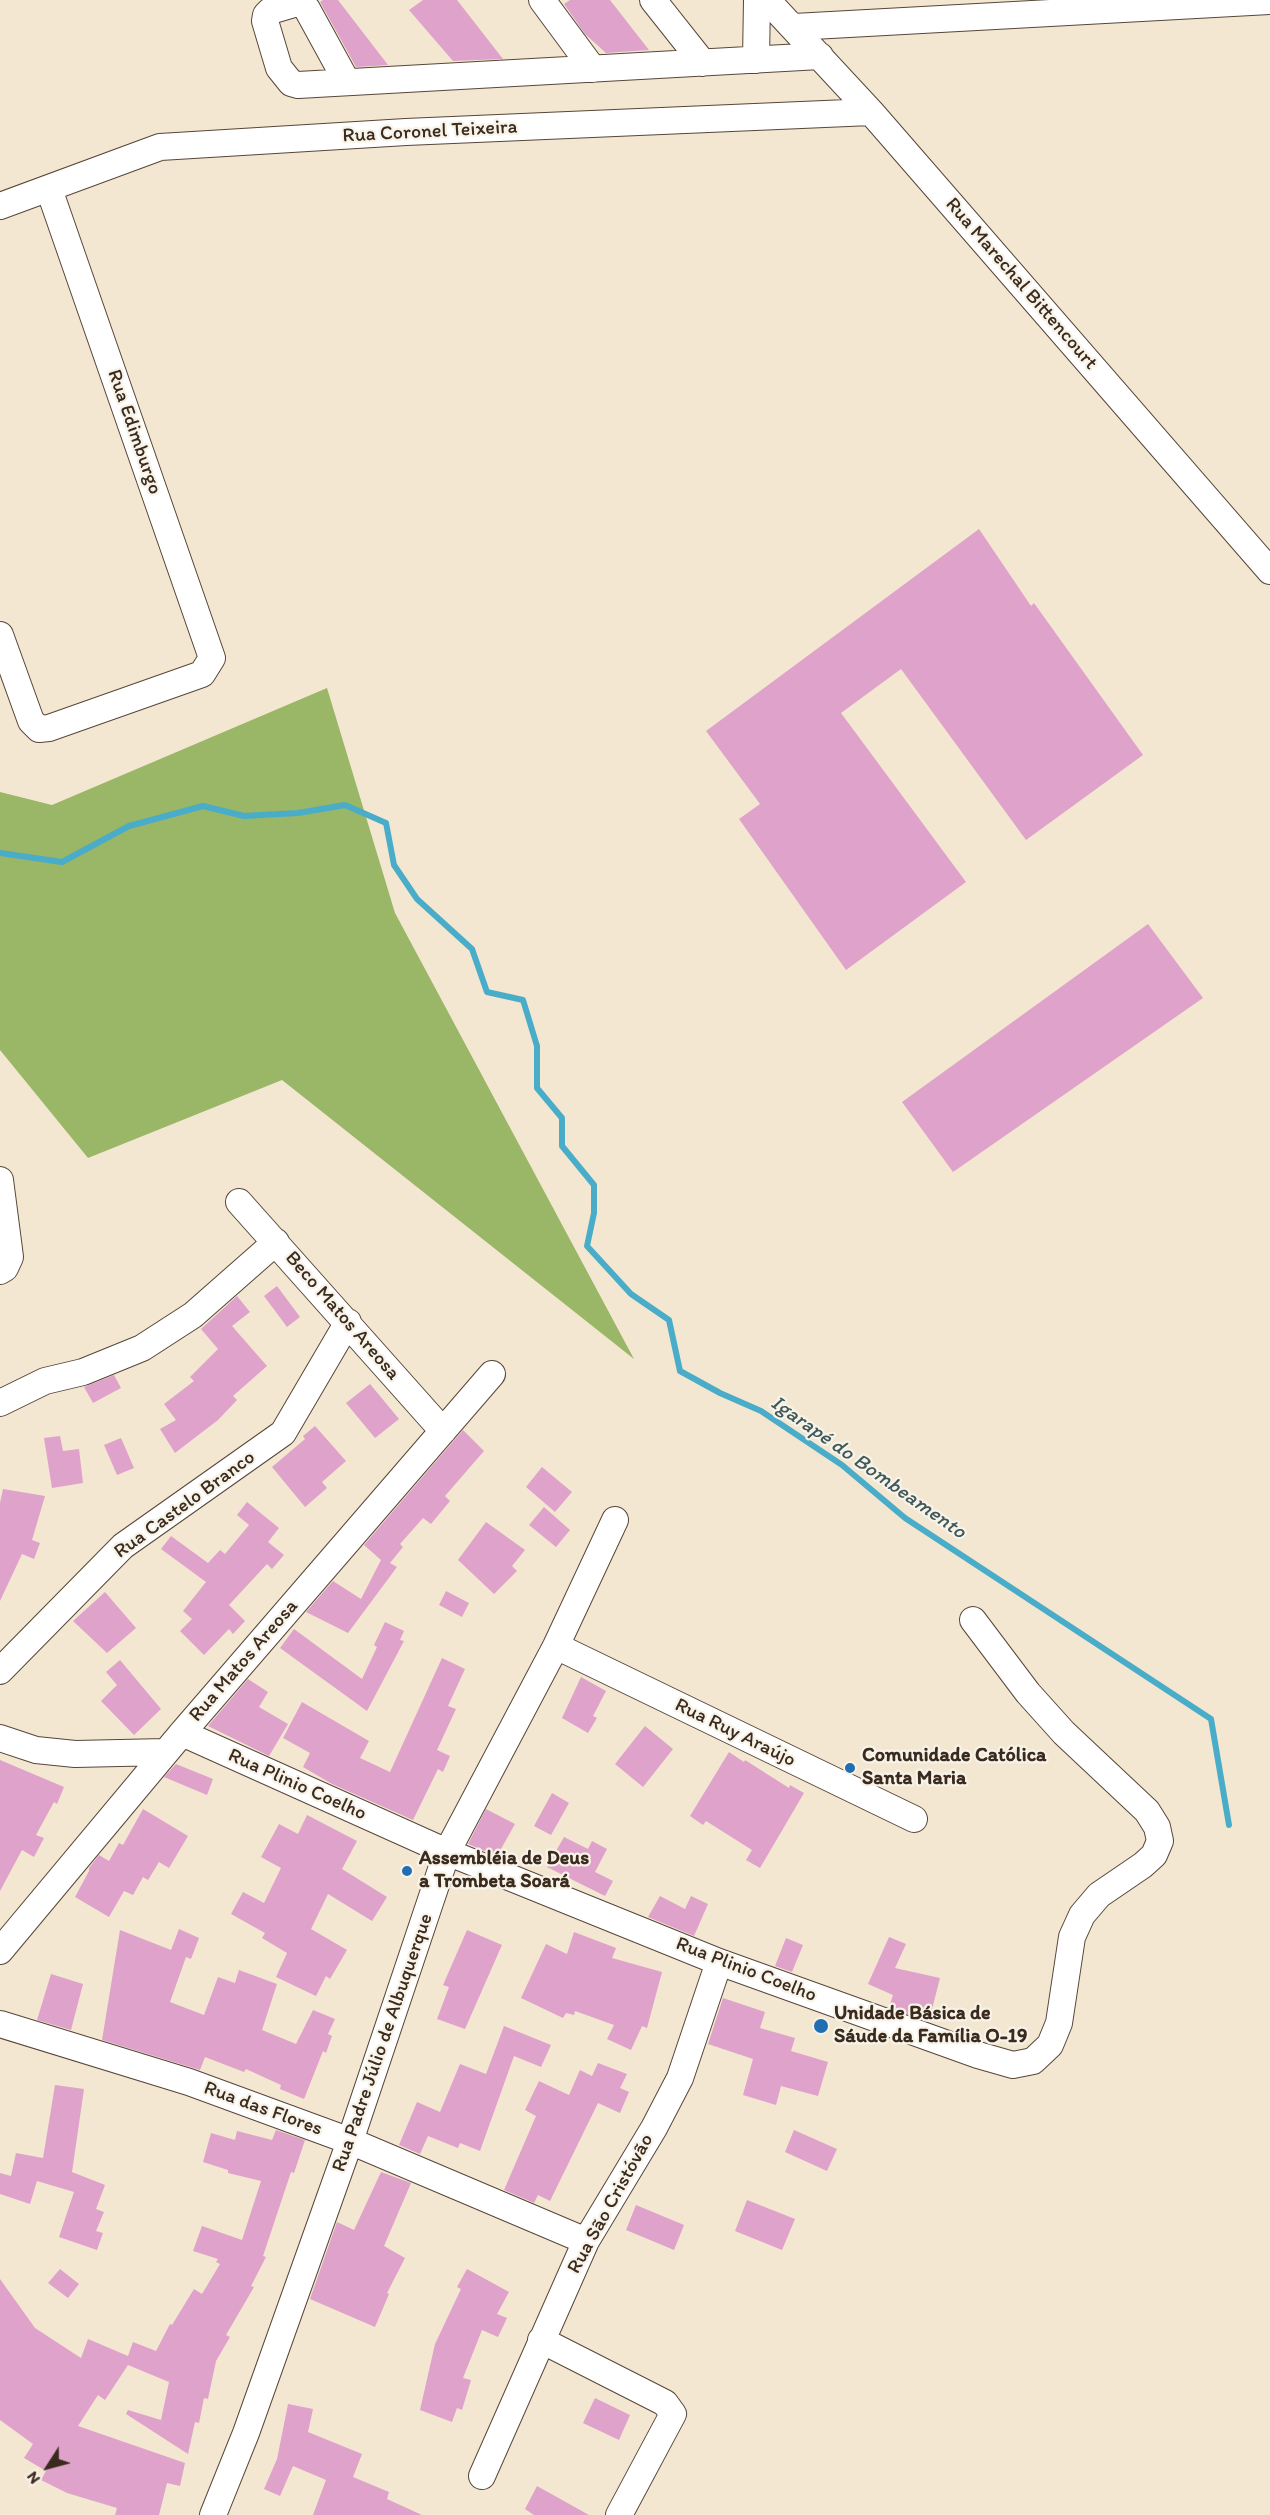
<!DOCTYPE html>
<html>
<head>
<meta charset="utf-8">
<style>
	body { margin:0 }
	#map { position:relative; width:1270px; height:2515px; overflow:hidden; background:#f4e7d1; font-family:Itim,sans-serif }
	canvas { display:block }
	.north { position:absolute; left:18px; top:2437px; width:60px; height:60px; -webkit-text-stroke:4px #f7f3e8; paint-order:stroke; rotate:234deg; font-size:16px; font-weight:700; line-height:24px; text-align:center; color:#3b2a1e }
	.north::after { content:''; display:block; margin:auto; width:21px; height:27px; background:#3b2a1e; clip-path:polygon(50% 0,100% 100%,50% 72%,0 100%) }
</style>
</head>
<body>
<div id="map">
<canvas width="1270" height="2515"></canvas>
<div class="north">N</div>
</div>
<script>
const ctx = document.querySelector('canvas').getContext('2d');
ctx.lineJoin = 'round';
function fill(path, color) { ctx.fillStyle = color; ctx.fill(path, 'evenodd'); }
const shape = rows => new Path2D(rows.map(r => 'M' + r).join(''));
function strokePath(path, color, width, dash) { ctx.strokeStyle = color; ctx.lineWidth = width; ctx.lineCap = dash ? 'butt' : 'round'; ctx.setLineDash(dash || []); ctx.stroke(path); }
function label(font, color, halo, rows, align = 'center') {
  ctx.font = font + ' Itim,sans-serif'; ctx.lineWidth = 4.5; ctx.setLineDash([]); ctx.textBaseline = 'middle'; ctx.strokeStyle = halo; ctx.fillStyle = color; for (const [text, x, y, turn = 0] of rows) {
    ctx.save(); ctx.translate(x, y); ctx.rotate((+turn || 0) * Math.PI / 180); ctx.textAlign = isNaN(turn) ? turn : align; if (halo) ctx.strokeText(text, 0, 0); ctx.fillText(text, 0, 0); ctx.restore();
  }
}
fill(shape([
	[327,688,395,913,634,1359,282,1080,88,1158,0,1050,0,792,52,805]
]), '#9ab667');
strokePath(shape([
	[0,853,62,862,129,826,203,806,244,816,298,813,345,805,386,823,394,865,417,899,472,949,487,992,523,1000,537,1046,537,1088,562,1118,562,1146,594,1185,594,1213,587,1246,631,1294,669,1320,680,1371,720,1393,761,1411,842,1465,905,1518,1211,1719,1229,1825]
]), '#49acc8', 6);
fill(shape([
	[323,0,338,0,388,65,356,67,320,2],
	[423,0,457,0,503,59,453,61,409,10],
	[570,0,610,0,649,50,606,53,585,34,564,4],
	[979,529,1031,606,1034,603,1143,755,1026,840,901,669,841,713,966,882,846,970,739,819,760,804,706,731],
	[1148,924,1203,998,953,1172,902,1102],
	[277,1286,300,1317,287,1327,264,1296],
	[237,1296,250,1312,232,1326,267,1366,233,1396,237,1400,218,1420,175,1453,160,1429,176,1420,164,1404,194,1381,190,1377,218,1349,201,1329],
	[114,1375,121,1388,93,1403,84,1387],
	[370,1384,399,1419,375,1438,346,1403],
	[315,1426,346,1461,322,1482,327,1488,305,1507,272,1467,305,1439,303,1436],
	[463,1430,484,1451,445,1496,450,1501,431,1524,423,1518,400,1544,403,1547,390,1563,397,1567,348,1633,306,1612,333,1581,361,1599,381,1560,364,1545],
	[60,1436,63,1451,79,1449,83,1483,52,1488,44,1438],
	[121,1438,134,1468,117,1475,104,1445],
	[542,1467,572,1492,555,1512,526,1487],
	[3,1489,45,1496,32,1540,40,1543,34,1559,22,1554,0,1601,0,1503],
	[247,1502,279,1528,268,1542,284,1555,272,1569,267,1564,229,1605,245,1621,233,1634,229,1629,204,1655,180,1631,192,1619,183,1611,206,1582,161,1549,171,1536,208,1563,220,1550,225,1554,249,1525,237,1515],
	[544,1507,570,1530,556,1547,529,1525],
	[486,1522,525,1550,512,1566,517,1571,494,1594,458,1560],
	[446,1591,469,1603,462,1617,439,1605],
	[105,1592,136,1628,107,1653,73,1621],
	[385,1622,404,1631,400,1640,404,1641,367,1711,280,1648,294,1629,362,1679,377,1647,374,1645],
	[442,1658,465,1669,448,1706,456,1709,437,1750,450,1756,443,1772,438,1769,413,1820,332,1784,303,1767,310,1753,283,1738,302,1702,369,1741,360,1758,390,1772],
	[120,1660,161,1709,134,1735,101,1701,117,1685,106,1672],
	[581,1677,606,1691,593,1716,597,1718,588,1733,562,1718],
	[248,1679,268,1692,259,1707,288,1724,269,1756,208,1726],
	[645,1726,673,1749,643,1787,615,1764],
	[729,1752,744,1762,745,1760,789,1788,790,1785,804,1793,760,1868,746,1860,752,1850,706,1821,703,1825,690,1816],
	[0,1760,64,1787,57,1804,54,1802,36,1835,44,1838,34,1857,22,1850,0,1891],
	[176,1764,213,1779,207,1795,164,1777],
	[552,1793,569,1803,551,1835,534,1826],
	[143,1809,188,1836,169,1868,159,1862,148,1880,143,1877,133,1895,124,1891,109,1917,75,1897,89,1871,89,1868,99,1855,109,1861,119,1843,123,1845],
	[486,1809,515,1824,497,1856,468,1844],
	[307,1815,357,1841,342,1869,387,1897,372,1921,328,1894,311,1929,347,1950,330,1979,326,1976,316,1996,276,1977,287,1953,262,1938,265,1933,231,1914,243,1892,264,1903,281,1868,261,1857,279,1824,298,1834],
	[564,1837,588,1849,592,1841,607,1849,595,1872,613,1881,605,1896,547,1867],
	[660,1896,685,1909,691,1896,708,1904,694,1936,648,1917],
	[179,1929,199,1938,191,1959,186,1957,170,2002,204,2015,218,1977,235,1983,239,1970,277,1984,262,2030,296,2044,313,2010,335,2019,328,2034,332,2036,326,2053,323,2051,304,2099,280,2089,281,2085,246,2069,244,2072,205,2057,200,2070,102,2040,120,1930,171,1950],
	[467,1930,502,1945,465,2029,437,2019,449,1987,443,1985],
	[574,1932,616,1948,612,1958,662,1972,647,2028,642,2026,631,2050,607,2039,614,2025,575,2011,574,2015,566,2013,563,2018,521,1998,546,1944,567,1954],
	[889,1937,906,1944,895,1968,940,1978,930,2017,910,2013,910,2015,889,2007,893,1995,868,1984],
	[786,1938,803,1945,792,1972,775,1966],
	[51,1974,83,1984,71,2030,37,2020],
	[723,1998,765,2012,760,2028,795,2038,791,2051,828,2062,818,2096,781,2086,776,2105,743,2095,753,2059,708,2044],
	[504,2026,551,2045,541,2067,514,2056,480,2151,460,2143,458,2148,428,2136,420,2154,399,2145,417,2102,440,2112,460,2064,486,2074],
	[598,2063,627,2074,620,2088,629,2092,620,2113,598,2103,550,2201,538,2195,534,2203,504,2190,536,2116,525,2110,539,2081,569,2095,580,2070,592,2076],
	[55,2085,84,2089,72,2172,105,2185,96,2209,104,2212,96,2231,103,2233,97,2250,59,2237,74,2192,37,2181,30,2204,0,2194,0,2173,11,2176,16,2153,43,2158],
	[276,2130,305,2140,294,2173,291,2172,263,2256,266,2257,251,2286,254,2287,226,2335,230,2337,216,2361,208,2399,204,2398,199,2423,195,2422,188,2454,126,2414,128,2410,161,2420,169,2382,128,2365,105,2400,98,2395,78,2426,185,2463,180,2486,167,2483,159,2515,115,2515,117,2508,67,2493,41,2480,46,2471,24,2458,33,2444,0,2420,0,2279,35,2328,81,2358,88,2339,128,2356,133,2342,156,2351,170,2324,172,2325,194,2289,202,2294,220,2264,216,2262,218,2259,193,2251,202,2226,242,2240,261,2181,228,2173,228,2170,203,2162,211,2133,235,2140,237,2131,272,2140],
	[794,2130,837,2149,827,2171,785,2152],
	[381,2172,411,2183,384,2246,405,2258,387,2293,389,2294,375,2327,310,2299,337,2222,354,2230],
	[747,2200,795,2219,782,2250,735,2231],
	[636,2205,684,2225,674,2250,626,2230],
	[60,2269,79,2284,68,2298,48,2283],
	[467,2269,509,2292,497,2314,507,2318,498,2337,482,2330,463,2378,471,2380,462,2410,457,2408,452,2422,420,2410,435,2344,461,2289,457,2287],
	[595,2398,630,2415,619,2440,583,2423],
	[288,2404,313,2409,308,2432,362,2454,353,2477,389,2492,387,2499,422,2515,313,2515,326,2480,293,2466,280,2496,264,2489,277,2459],
	[537,2486,589,2515,534,2515,525,2509]
]), '#dea2cb');
const minor = shape([
	[542,0,593,69],
	[653,0,703,63],
	[767,0,871,112,1270,571],
	[794,27,1270,1],
	[756,60,757,0],
	[347,82,307,9,302,4,297,3,270,11,266,15,265,21,279,68,291,83,298,85,820,56],
	[0,206,160,147,406,132,871,112],
	[0,635,31,721,39,729,49,728,202,674,212,658,49,189],
	[0,1180,10,1257,5,1268,0,1271],
	[239,1202,443,1431],
	[0,1403,45,1381,83,1372,142,1348,193,1315,276,1242],
	[556,1646,914,1819],
	[0,1671,123,1546,283,1433,348,1322],
	[182,1733,447,1852,719,1962,978,2055,1013,2065,1033,2061,1050,2045,1059,2023,1072,1937,1082,1915,1099,1895,1143,1865,1154,1855,1160,1841,1157,1827,1147,1811,1064,1733,1028,1693,973,1620],
	[0,1738,36,1750,75,1754,165,1752],
	[0,1951,182,1733,492,1374],
	[0,2024,189,2082,350,2141,586,2241],
	[541,2340,665,2403,673,2414,619,2515],
	[482,2476,586,2241,654,2128,680,2078,719,1962],
	[213,2515,246,2433,350,2141,447,1852,556,1646,615,1520]
]);
strokePath(minor, '#574639', 28);
strokePath(minor, '#fff', 26);
for (const [x, y, r, color] of [
	[850,1768,6,"#1f6fb2"],
	[407,1871,6,"#1f6fb2"],
	[821,2026,8,"#1f6fb2"]
]) { const dot = new Path2D(); dot.arc(x, y, r, 0, 2 * Math.PI); ctx.fillStyle = color; ctx.fill(dot); strokePath(dot, '#f7f3e8', 2); }
label('20px', '#3b2a1e', '#f7f3e8', [
	["Rua Coronel Teixeira",430,132,-3],
	["Rua Marechal Bittencourt",1021,284,49],
	["Rua Edimburgo",134,432,71],
	["Beco Matos Areosa",342,1316,49],
	["Rua Castelo Branco",185,1505,-36],
	["Rua Matos Areosa",244,1661,-49],
	["Rua Ruy Araújo",735,1733,26],
	["Rua Plinio Coelho",297,1785,24],
	["Rua Plinio Coelho",746,1970,21],
	["Rua Padre Júlio de Albuquerque",383,2043,-71],
	["Rua das Flores",263,2109,20],
	["Rua São Cristóvão",611,2204,-61]
]);
label('bold 20px', '#3b2a1e', '#f7f3e8', [
	["Comunidade Católica",862,1756],
	["Santa Maria",862,1779],
	["Assembléia de Deus",419,1859],
	["a Trombeta Soará",419,1882],
	["Unidade Básica de",834,2014],
	["Sáude da Família O-19",834,2037]
], 'left');
label('italic 21px', '#40585a', '#f7f3e8', [
	["Igarapé do Bombeamento",868,1468,35]
]);
</script>
</body>
</html>
